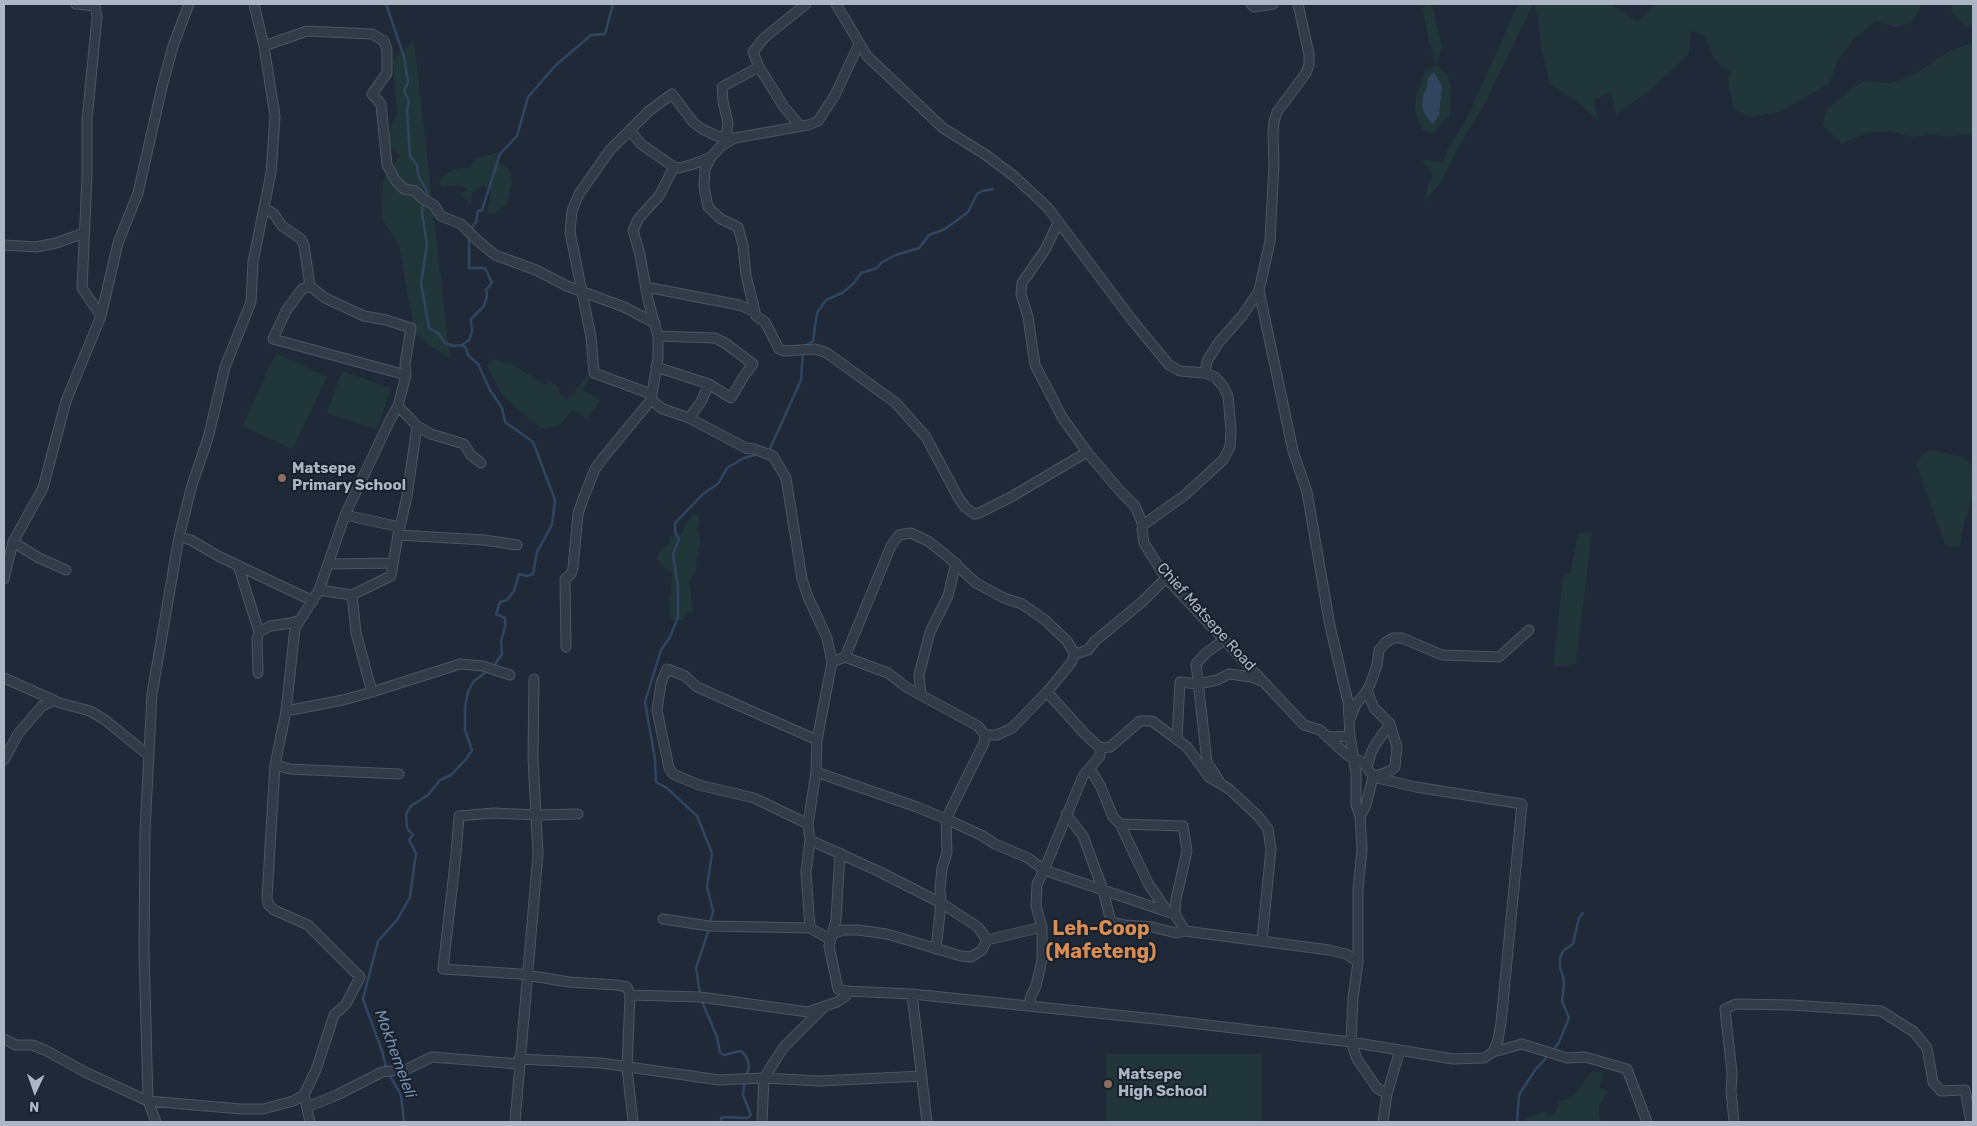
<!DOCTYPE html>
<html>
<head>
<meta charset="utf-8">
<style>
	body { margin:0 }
	#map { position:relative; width:1977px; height:1126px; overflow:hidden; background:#1f2938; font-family:Rubik,sans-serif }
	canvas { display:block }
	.frame { position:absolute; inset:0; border:5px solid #acb6c5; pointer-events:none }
	.north { position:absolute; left:10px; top:1066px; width:50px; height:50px; -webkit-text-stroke:4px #18202c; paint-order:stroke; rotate:183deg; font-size:14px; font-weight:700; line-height:20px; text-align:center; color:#acb6c5 }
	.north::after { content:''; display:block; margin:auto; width:18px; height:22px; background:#acb6c5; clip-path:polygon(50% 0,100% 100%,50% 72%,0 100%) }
</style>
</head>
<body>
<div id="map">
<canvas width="1977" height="1126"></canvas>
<div class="frame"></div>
<div class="north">N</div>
</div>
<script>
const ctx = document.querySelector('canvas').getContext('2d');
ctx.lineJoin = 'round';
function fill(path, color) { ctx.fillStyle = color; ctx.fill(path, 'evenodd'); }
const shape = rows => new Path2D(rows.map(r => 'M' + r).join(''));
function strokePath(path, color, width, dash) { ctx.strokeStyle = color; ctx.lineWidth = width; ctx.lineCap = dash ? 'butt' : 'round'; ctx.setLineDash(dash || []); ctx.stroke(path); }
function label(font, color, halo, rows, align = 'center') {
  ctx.font = font + ' Rubik,sans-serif'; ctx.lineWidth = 4; ctx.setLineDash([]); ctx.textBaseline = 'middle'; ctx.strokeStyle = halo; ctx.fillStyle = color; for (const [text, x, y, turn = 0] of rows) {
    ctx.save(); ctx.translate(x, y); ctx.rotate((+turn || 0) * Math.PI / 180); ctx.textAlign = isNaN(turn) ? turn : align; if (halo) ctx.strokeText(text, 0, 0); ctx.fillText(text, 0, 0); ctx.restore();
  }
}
fill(shape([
	[1427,4,1432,4,1442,48,1436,65,1448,75,1451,92,1450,115,1433,134,1422,130,1415,111,1417,93,1425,71,1436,65,1428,38,1423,8],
	[1518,4,1611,4,1637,21,1656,4,1922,4,1911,23,1895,27,1876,21,1855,38,1838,60,1829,84,1779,112,1751,117,1734,110,1728,83,1730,72,1714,59,1704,35,1691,31,1689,54,1652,89,1616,114,1611,92,1594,100,1598,121,1577,101,1550,85,1541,48,1538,18,1533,4,1481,111,1458,147,1439,185,1424,202,1428,183,1433,175,1422,160,1444,162,1447,148,1462,127,1473,105],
	[1951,4,1973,4,1973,24,1965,27,1952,12],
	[414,40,450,359,415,334,399,244,382,219,383,180,400,155,385,140,397,113,393,61],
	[1973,43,1973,136,1965,134,1948,137,1933,134,1912,137,1888,131,1866,133,1842,144,1822,125,1827,109,1849,90,1864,81,1892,83,1920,71,1949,51],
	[498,152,496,159,509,170,512,181,507,204,495,213,487,214,491,191,482,185,472,193,470,204,459,194,467,189,456,185,441,187,439,180,455,169,470,167,475,159],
	[276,353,327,377,293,449,242,426],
	[494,359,514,365,545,385,548,381,557,386,560,394,567,399,573,394,586,375,590,378,582,390,600,400,588,419,573,410,559,426,541,429,502,395,487,366],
	[342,371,391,388,377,430,327,413],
	[1933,450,1960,456,1973,466,1973,496,1963,527,1959,547,1945,545,1916,463,1924,453],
	[693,514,699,516,699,524,697,531,701,541,697,557,696,570,689,583,693,610,692,613,687,611,683,620,671,621,669,603,671,594,672,573,662,566,657,559,658,553,669,544,670,536,676,534,682,535,685,525],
	[1592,531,1576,664,1553,667,1563,577,1570,573,1578,534],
	[1106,1054,1262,1054,1262,1122,1106,1122],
	[1592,1071,1603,1073,1600,1087,1608,1092,1599,1106,1599,1117,1602,1122,1525,1122,1525,1118,1544,1112,1548,1117,1555,1113,1559,1102,1573,1096]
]), '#213639');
fill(shape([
	[1434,72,1442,86,1439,115,1433,124,1427,118,1422,107,1423,96,1427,87,1428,78]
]), '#314560');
strokePath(shape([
	[386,4,404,57,408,82,404,91,409,101,407,111,410,156,417,165,418,175,428,193,424,198],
	[423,203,422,212,427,245,421,283,429,328,438,333,445,343,454,346,462,345],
	[470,229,476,222,478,211,482,210,500,154,517,136,528,97,556,65,591,35,605,34,613,4],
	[469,236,469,268,485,268,492,283,486,290,487,296,484,306,471,319,472,332,469,340,462,345,466,348,468,355,478,364,490,390,502,408,505,422,533,442,555,500,552,525,537,552,533,574,527,576,519,574,514,591,507,600,500,602,496,614,505,618,505,626,501,642,502,654,493,667],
	[805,346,813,341,817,313,826,300,842,293,853,284,861,273,877,268,882,262,896,255,919,248,929,235,945,229,968,212,977,194,982,191,993,189],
	[769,451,801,380,803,351],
	[710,924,713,911,707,887,712,853,697,816,667,788,656,782,655,759,645,702,661,650,670,637,678,617,678,587,673,554,679,539,675,532,675,523,704,493,718,484,727,468,744,458,759,454],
	[700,994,696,968,709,929],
	[701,999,717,1037,720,1053,724,1055,741,1051,745,1055,748,1061,749,1068,745,1078,743,1095,751,1115,747,1118,726,1117,721,1118,721,1122],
	[1553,1051,1559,1042,1569,1018,1562,1001,1564,984,1563,976,1560,968,1560,958,1563,951,1573,944,1579,918,1583,913],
	[404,1122,401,1095,387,1071,382,1051,363,999,378,941,397,920,410,897,416,853,409,840,413,835,407,828,406,814,411,806,428,795,440,780,451,775,467,758,472,750,465,730,465,707,468,692,473,682,488,670],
	[1517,1122,1519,1095,1535,1070,1549,1055]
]), '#314560', 2.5);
const minor = shape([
	[76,4,95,6],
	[95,4,97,17,87,120,87,177,82,288,101,316],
	[836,4,867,56,943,128,986,155,1015,177,1048,208,1132,320,1169,365,1180,371,1205,373,1215,377,1223,386,1228,396,1231,430,1230,447,1223,460,1185,495,1143,525,1142,530,1144,543,1166,578,1304,725,1320,730,1347,755,1360,761,1367,767,1373,777,1390,771,1395,767,1397,747,1390,724,1374,708,1367,691],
	[1251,4,1254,7,1273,4],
	[859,44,835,95,818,121,808,125,735,138,721,146,711,157,705,169,704,187,708,207,721,219,738,227,743,245,746,275,756,316,765,322,779,349,785,351,815,349,827,353,896,403,926,437,958,497,965,507,974,514,979,513,1011,497,1087,452,1120,491,1135,506,1143,525],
	[264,46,307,31,372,34,384,41,387,50,387,73,372,94,381,104,387,165,396,181,404,189,415,191,423,199,434,205,441,216,461,224,477,240,495,255,536,270,567,286,624,307,655,323],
	[800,126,784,107,759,67,753,52,764,38,806,4],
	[630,131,641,144,674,167,679,168,694,164,711,157],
	[726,137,728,123,723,101,722,87,759,67],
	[264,208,274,214,282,226,301,239,304,245,310,286,325,298,364,316,386,320,411,328,405,364,406,375,398,406,390,420,345,515,319,590,295,628,286,711,275,765,267,897,268,904,274,910,308,925,360,977,346,1004,334,1015,316,1070,304,1095,310,1122],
	[1058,223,1045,250,1022,283,1021,294,1028,317,1035,365,1062,417,1087,452],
	[4,245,36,247,56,243,84,233],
	[310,286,302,289,286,311,273,339,406,375],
	[646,287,739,305,751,310,754,309],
	[1259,291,1293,451,1307,492,1330,626,1348,702,1350,736,1356,774,1356,805,1360,816,1362,849,1358,890,1358,962,1353,998,1351,1042,1357,1059,1377,1088,1387,1094],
	[656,367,709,384,731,398,744,376,753,364,725,343,715,338,658,336],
	[1205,373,1207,361,1219,342,1242,316,1259,291,1270,241,1274,164,1273,133,1274,121,1277,112,1306,73,1309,65,1309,54,1298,4],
	[651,394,594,373,591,337,570,232,572,211,579,194,610,150,649,111,672,94,693,122,702,129,717,136,735,138],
	[651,400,663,409,689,418,746,448,754,449,773,456,786,478,802,579,808,597,827,638,832,662],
	[398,406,417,426,431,434,464,444,471,455,481,463],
	[689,418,701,402,709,384],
	[345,515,400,527,398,535,484,540,517,545],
	[400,527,407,496,417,426],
	[179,537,191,540,218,556,313,601],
	[13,542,39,558,66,570],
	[329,564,392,563],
	[238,565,259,632],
	[4,579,13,542,43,488,66,401,101,316,118,243,138,193,162,87,173,46,189,4],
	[352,595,391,576,398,535],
	[566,647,565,579,571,574,573,568,578,514,583,499,595,469,603,458,651,400,658,358,658,336,648,300,640,255,633,230,639,218,659,196,674,167],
	[845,657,891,546,899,535,911,533,928,541,947,556,976,583,1004,598,1022,604,1045,620,1067,641,1075,654],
	[258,673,257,639,259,632,270,626,291,623,300,620],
	[4,678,60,703,90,711,105,720,147,754],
	[372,692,460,664,483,666,510,675],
	[1047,692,1084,733,1100,748,1110,747,1140,721,1152,721,1187,747,1209,777,1229,789,1258,816,1268,829,1271,849,1262,940],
	[921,695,919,675,930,632,948,596,956,563],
	[286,711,343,700,372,692,356,633,352,595,319,590],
	[1351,717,1356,704,1367,691,1371,682,1377,665,1379,650,1385,643,1393,638,1402,638,1442,655,1499,657,1529,630],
	[985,735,997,735,1012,728,1047,692,1071,663,1075,654,1088,650,1095,641,1142,602,1166,578],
	[1327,737,1350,736],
	[1177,738,1180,682,1198,684,1217,680,1229,674,1252,677,1261,681],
	[4,760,18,734,42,706,54,700],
	[275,765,290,769,399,774],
	[1367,767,1371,753,1375,745,1390,724],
	[1090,769,1100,785,1113,817,1120,824],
	[816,772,917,807,946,819,981,835,995,844,1028,858,1044,870,1168,912],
	[1221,784,1207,762,1196,664,1206,653,1224,640],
	[1066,814,1083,836,1103,890,1111,922,1125,925,1152,927,1176,933,1185,931,1329,950,1346,954,1358,962],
	[808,824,754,798,699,785,673,774,669,768,657,710,661,683,667,669,685,676,697,687,817,740],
	[810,840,880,872,941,903,978,927,987,940],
	[840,853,836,920,829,946,838,989,847,991],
	[1175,914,1168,912,1149,885,1120,824,1183,826,1187,851,1176,899,1175,914,1185,931],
	[663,919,709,926,810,928,826,937,843,930,858,930,887,934,961,956,971,957,982,950,987,940,1042,927],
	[810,928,806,872,810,840,808,824,816,772,817,740,832,662,845,657,888,673,906,687,978,726,985,735,984,743,946,819,947,853,942,868,940,889,941,903,936,949],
	[630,995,627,1068,633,1122],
	[825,1006,837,1002,846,996,847,991,912,994],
	[1031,1006,1030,998,1036,986,1042,960,1042,927,1036,906,1037,884,1044,870,1083,776,1100,756,1100,748],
	[4,1039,16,1045,32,1045,45,1050,85,1072,148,1101,241,1109,263,1109,293,1101,304,1095],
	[1493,1052,1522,1044,1567,1058,1585,1057,1627,1069,1647,1122],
	[519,1059,601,1063,719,1080,764,1078,783,1048,825,1006,808,1012,700,997,630,995,627,987,616,985,569,982,520,974,443,969,456,854,459,816,493,813,537,815,578,814],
	[307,1107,337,1095,382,1072,407,1069,432,1057,519,1064],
	[156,1122,148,1101,144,950,145,831,152,694,179,537,192,485,208,438,225,367,251,302,253,262,271,173,275,116,264,46,254,4],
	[515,1122,538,854,533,758,534,679],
	[762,1122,764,1078,820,1081,922,1076],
	[927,1122,912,994,1165,1020,1351,1042,1453,1059,1484,1058,1493,1052,1498,1040,1501,1023,1522,804,1416,787,1373,777,1366,805,1360,816],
	[1383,1122,1387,1094,1400,1050],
	[1734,1122,1731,1091,1732,1073,1725,1009,1736,1004,1791,1005,1881,1011,1914,1032,1927,1048,1933,1082,1941,1091,1965,1090,1971,1122]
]);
strokePath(minor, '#4d5663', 11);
strokePath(minor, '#323b48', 9);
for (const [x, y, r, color] of [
	[282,478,5,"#8d6e63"],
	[1108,1084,5,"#8d6e63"]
]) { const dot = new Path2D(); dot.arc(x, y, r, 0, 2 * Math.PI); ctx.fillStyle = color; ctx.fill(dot); strokePath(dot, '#18202c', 2); }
label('bold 15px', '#acb6c5', '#18202c', [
	["Matsepe",292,469],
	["Primary School",292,486],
	["Matsepe",1118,1075],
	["High School",1118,1092]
], 'left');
label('15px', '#acb6c5', '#18202c', [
	["Chief Matsepe Road",1206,617,48]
]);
label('italic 16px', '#738daf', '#18202c', [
	["Mokhemeleli",395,1054,70]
]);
label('bold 20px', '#d88d54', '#18202c', [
	["Leh-Coop",1101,929],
	["(Mafeteng)",1101,952]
]);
</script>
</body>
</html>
